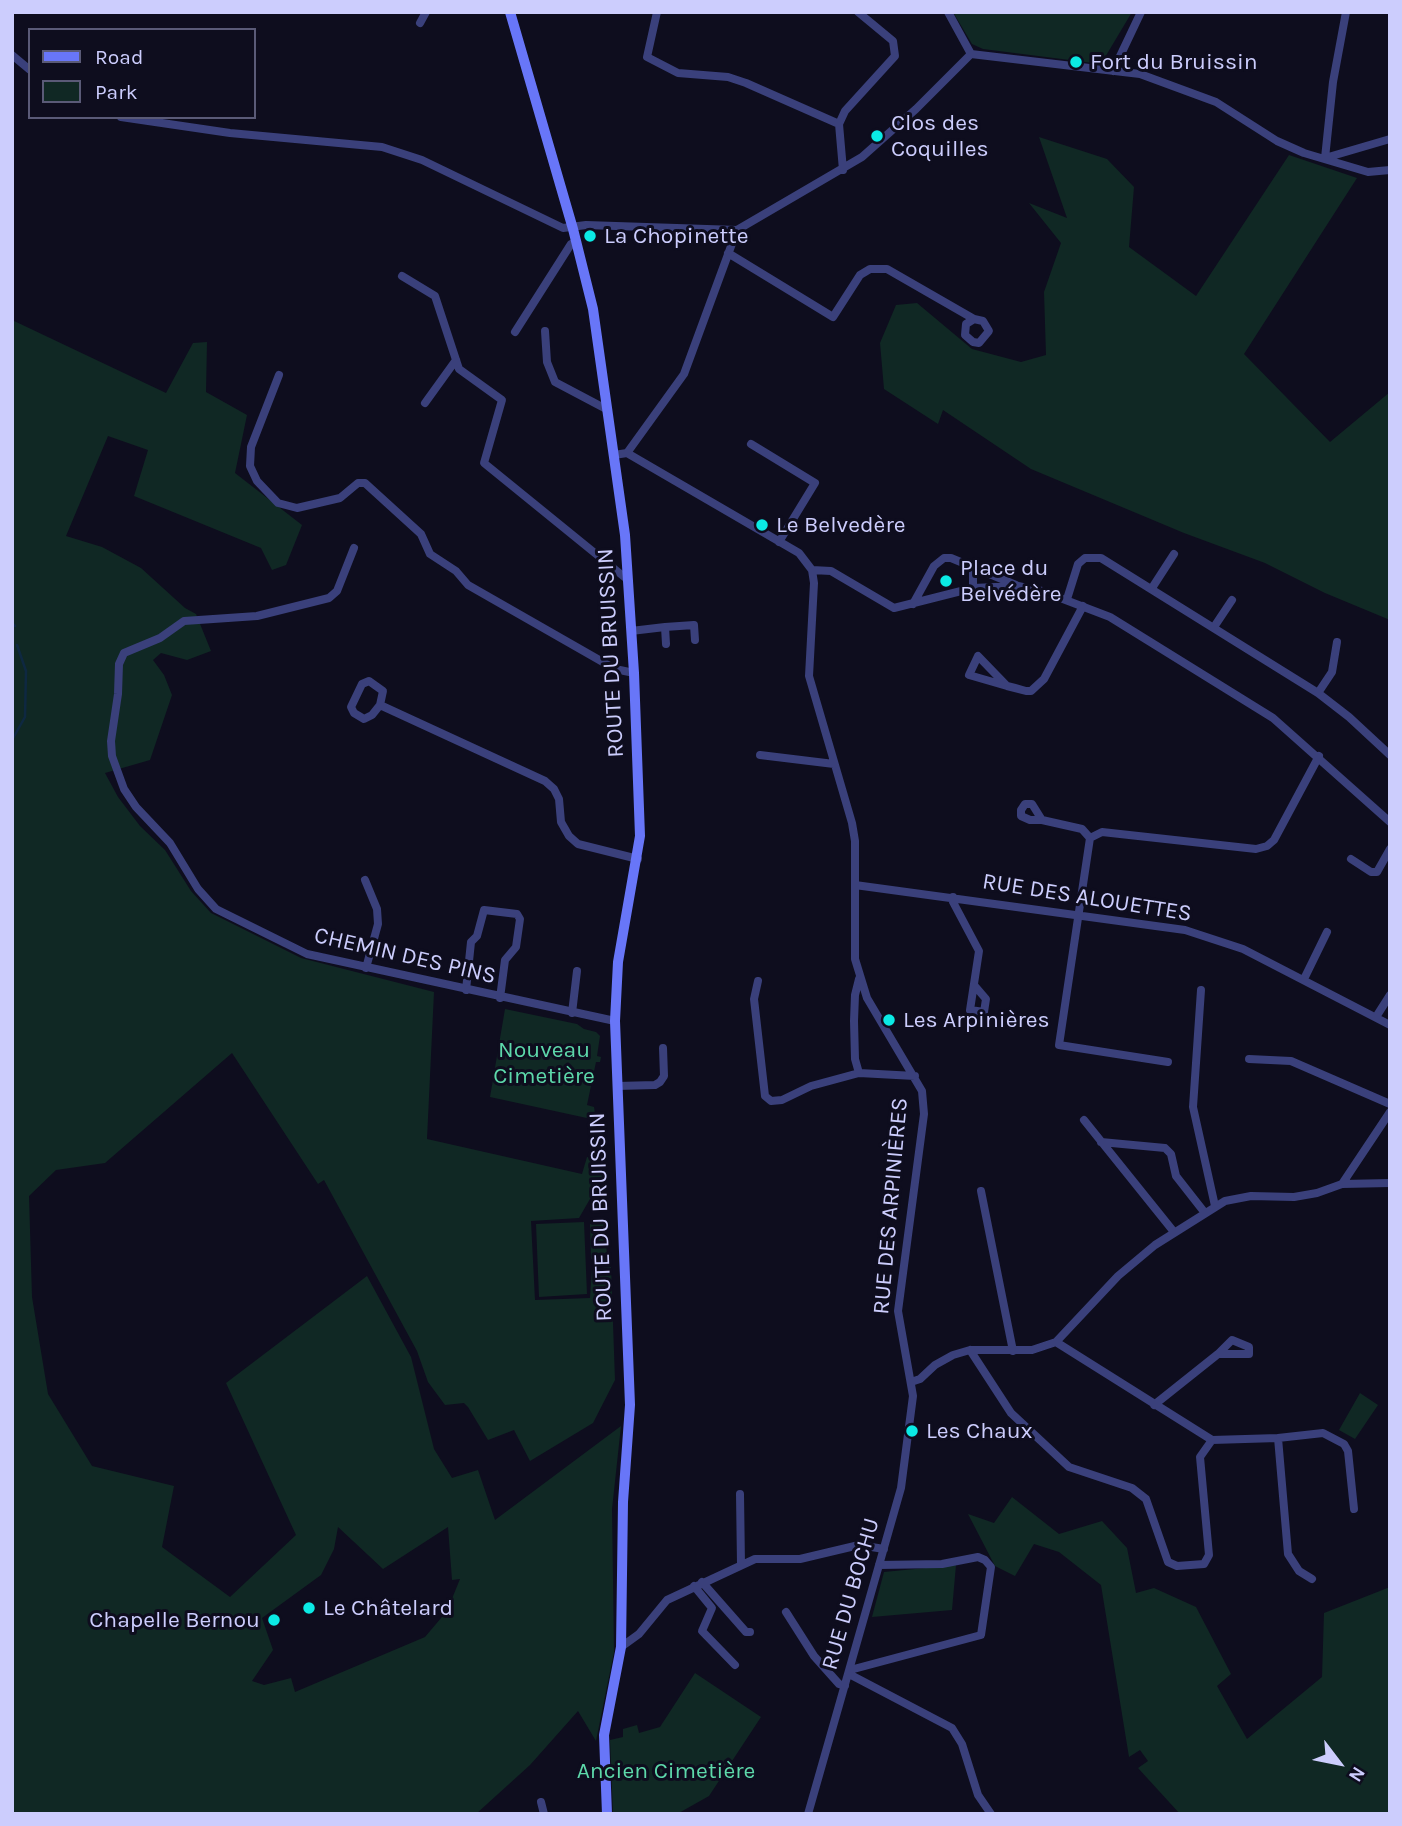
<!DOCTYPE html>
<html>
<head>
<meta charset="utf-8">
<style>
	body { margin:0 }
	#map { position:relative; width:1402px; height:1826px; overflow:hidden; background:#0e0d1e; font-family:Karla,sans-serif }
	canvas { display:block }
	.frame { position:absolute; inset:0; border:14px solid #cccdfd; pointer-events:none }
	.legend { position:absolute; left:28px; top:28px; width:228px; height:91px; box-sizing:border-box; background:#0e0d1e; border:2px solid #5a5a77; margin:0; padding:9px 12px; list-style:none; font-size:21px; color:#cccdfd }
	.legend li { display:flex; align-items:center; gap:14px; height:35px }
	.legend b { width:35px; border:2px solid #5a5a77 }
	.north { position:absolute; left:1304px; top:1728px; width:70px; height:70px; -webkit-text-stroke:5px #0e0d1e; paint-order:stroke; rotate:122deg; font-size:19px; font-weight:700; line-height:28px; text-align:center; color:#cccdfd }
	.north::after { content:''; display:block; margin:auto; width:24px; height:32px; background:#cccdfd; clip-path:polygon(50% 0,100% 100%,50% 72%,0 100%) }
</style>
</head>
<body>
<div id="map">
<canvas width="1402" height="1826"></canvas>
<div class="frame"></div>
<ul class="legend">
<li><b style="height:9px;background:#6876f8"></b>Road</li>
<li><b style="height:19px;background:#102824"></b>Park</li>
</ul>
<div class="north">N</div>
</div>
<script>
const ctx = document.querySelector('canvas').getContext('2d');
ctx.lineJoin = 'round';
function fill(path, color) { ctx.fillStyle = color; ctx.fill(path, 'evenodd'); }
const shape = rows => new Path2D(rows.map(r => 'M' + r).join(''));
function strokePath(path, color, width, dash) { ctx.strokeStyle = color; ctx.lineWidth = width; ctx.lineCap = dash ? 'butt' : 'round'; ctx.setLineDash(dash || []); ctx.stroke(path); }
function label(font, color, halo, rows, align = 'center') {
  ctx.font = font + ' Karla,sans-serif'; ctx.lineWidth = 6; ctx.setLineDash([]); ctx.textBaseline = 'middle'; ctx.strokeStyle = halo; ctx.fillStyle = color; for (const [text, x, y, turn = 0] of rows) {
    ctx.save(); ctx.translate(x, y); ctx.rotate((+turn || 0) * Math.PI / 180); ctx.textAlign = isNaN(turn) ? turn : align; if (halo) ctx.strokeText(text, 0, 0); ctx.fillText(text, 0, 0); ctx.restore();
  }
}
fill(shape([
	[953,12,1132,12,1101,64,983,49,972,44],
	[1039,137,1107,159,1134,187,1129,247,1196,296,1289,155,1357,178,1244,354,1330,442,1390,392,1390,620,1325,593,1265,563,1184,533,1031,469,943,410,938,424,884,389,880,343,896,305,917,303,972,349,1021,362,1046,355,1044,292,1061,243,1029,203,1067,218],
	[12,320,166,393,193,343,207,342,206,392,247,415,235,473,302,525,286,565,272,570,261,548,134,496,148,450,108,436,66,536,102,547,141,568,185,608,196,614,211,651,187,660,161,653,153,660,164,675,172,695,150,760,105,773,118,797,140,826,165,850,191,891,211,913,301,958,434,992,427,1139,582,1174,587,1157,606,1161,602,1178,579,1218,531,1221,535,1300,590,1298,592,1269,611,1267,615,1380,593,1423,530,1461,514,1430,488,1440,468,1407,464,1403,445,1405,428,1382,417,1351,324,1180,318,1184,232,1053,105,1163,56,1170,29,1196,32,1297,48,1394,92,1466,174,1486,162,1547,230,1597,296,1535,226,1383,367,1276,411,1357,434,1449,452,1478,478,1470,495,1520,621,1426,612,1509,614,1652,596,1741,578,1711,530,1765,476,1814,12,1814],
	[338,1527,383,1569,448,1527,452,1580,460,1579,447,1611,425,1637,295,1692,291,1678,264,1685,252,1681,273,1650,262,1618,321,1575,334,1549],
	[505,1009,577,1024,584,1029,596,1032,600,1036,597,1056,601,1057,600,1062,596,1062,587,1105,594,1107,596,1120,490,1097],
	[584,1222,587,1294,539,1297,536,1224],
	[605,1223,607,1258,591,1259,590,1224],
	[1360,1393,1378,1405,1355,1439,1339,1430],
	[1012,1497,1059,1534,1102,1521,1127,1548,1136,1593,1154,1588,1196,1607,1231,1674,1217,1686,1247,1739,1322,1677,1324,1613,1390,1587,1390,1814,1180,1814,1138,1768,1148,1761,1140,1750,1129,1757,1101,1585,1059,1552,1034,1544,1015,1576,995,1566,968,1514,994,1523],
	[956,1565,952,1610,872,1617,884,1572],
	[695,1673,761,1717,709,1796,677,1814,613,1814,610,1740,623,1737,623,1729,637,1725,639,1733,660,1727]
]), '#102824');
strokePath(shape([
	[12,623,15,626],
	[12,740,25,717,26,671,17,645]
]), '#0e2841', 2.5);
strokePath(shape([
	[657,12,647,57,678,73,728,77,746,83,839,124],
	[948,12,971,54],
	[420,23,426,12],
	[971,54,1140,74,1216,102,1277,141,1304,153,1368,172,1390,170],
	[12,55,30,70],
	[1113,71,1141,12],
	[121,117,230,133,382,147,422,160,563,228,586,225,737,230,862,157,916,109,971,54],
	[1325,158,1333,82,1346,12],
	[1325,158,1390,139],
	[843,170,839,124,845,111,895,56,893,41,858,12],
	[728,253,833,317,860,275,870,269,887,269,974,319,983,321,989,331,979,343,973,342,965,335,966,324,974,319],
	[402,276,435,296,459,369,502,400,484,463,628,580],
	[545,331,547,362,555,382,608,410],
	[515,332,571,244,577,241],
	[279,375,251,447,250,466,257,481,278,503,297,508,340,498,358,483,365,483,421,534,430,554,456,571,468,585,615,669,634,673],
	[425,403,456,360],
	[751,444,815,483,779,542],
	[627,453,684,374,737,230],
	[614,455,627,453,799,553,812,570,814,583,809,676,852,823,855,841,855,959,867,998,922,1091,924,1114,898,1311,913,1396,901,1488,808,1814],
	[354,548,337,591,329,598,257,616,184,621,160,638,124,653,119,664,118,694,111,741,112,756,124,789,136,807,170,843,198,889,216,909,307,954,615,1021],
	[973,567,973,588],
	[812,570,831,571,894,608,973,588,1018,586,1042,591,1110,617,1273,718,1390,822],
	[1152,588,1174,554],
	[1067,599,1078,564,1085,558,1101,558,1318,693,1349,717,1390,755],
	[913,604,934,566,944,558,951,558,1016,585],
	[665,627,694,625,695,640],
	[1214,627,1232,600],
	[631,631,665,627,666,644],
	[1007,686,978,656,969,675,1007,686,1015,688,1026,691,1031,691,1044,679,1083,606],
	[1318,693,1332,672,1337,642],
	[380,705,383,691,369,681,362,684,351,707,354,713,364,719,372,715,380,705,545,781,554,789,559,799,561,822,569,836,578,844,638,859],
	[760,755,834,764],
	[1042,820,1030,820,1021,816,1021,810,1025,804,1032,804,1042,820,1082,829,1090,838],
	[1351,859,1371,872,1377,872,1390,849],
	[365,880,377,909,378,924,366,968],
	[855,885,1185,930,1243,949,1390,1025],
	[953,897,953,902,979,951,970,1010,984,1012,986,999,974,985],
	[859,979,855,995,854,1021,855,1059,859,1073,915,1076],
	[1304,979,1327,932],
	[758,981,754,999,765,1096,771,1101,782,1100,811,1086,859,1073],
	[466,990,471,942,477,936,484,910,517,914,520,919,516,947,505,960,500,998],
	[1201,990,1193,1107,1215,1206],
	[572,1013,577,971],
	[1376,1017,1390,995],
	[1249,1059,1291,1061,1390,1104],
	[1168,1062,1059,1045,1090,838,1102,832,1256,849,1267,846,1274,840,1319,756],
	[617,1086,655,1085,660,1082,664,1076,663,1048],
	[1084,1120,1174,1232],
	[1101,1142,1165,1148,1171,1154,1176,1176,1205,1213],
	[1342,1184,1390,1183],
	[981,1191,1013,1351],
	[1056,1342,1212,1440,1278,1438,1288,1554,1299,1571,1312,1579],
	[970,1350,1011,1413,1069,1467,1132,1488,1146,1499,1168,1562,1177,1566,1204,1564,1209,1555,1200,1457,1212,1440],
	[911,1382,920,1379,935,1365,953,1355,970,1350,1032,1350,1056,1342,1118,1276,1155,1245,1225,1201,1251,1196,1294,1197,1317,1193,1342,1184,1390,1112],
	[1154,1405,1218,1354,1249,1354,1249,1347,1232,1340,1218,1354],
	[1278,1438,1323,1433,1344,1444,1348,1451,1354,1509],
	[740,1494,741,1565],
	[702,1582,746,1632,750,1632],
	[694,1586,712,1608,702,1631,735,1665],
	[786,1612,814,1656,839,1684,845,1686],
	[621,1647,639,1634,667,1600,755,1559,800,1559,859,1545,884,1549],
	[850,1670,981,1635,991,1567,985,1560,978,1557,942,1564,879,1565],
	[849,1674,952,1728,962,1744,978,1795,991,1814],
	[541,1802,544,1814]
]), '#3a407b', 8);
strokePath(shape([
	[510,12,573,229,593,309,625,535,634,673,640,836,618,962,615,1021,630,1405,623,1502,621,1647,604,1735,607,1814]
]), '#6876f8', 10);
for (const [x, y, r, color] of [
	[1076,62,7,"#0beae5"],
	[877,136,7,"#0beae5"],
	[590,236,7,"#0beae5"],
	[762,525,7,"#0beae5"],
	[946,581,7,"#0beae5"],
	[889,1020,7,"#0beae5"],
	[912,1431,7,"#0beae5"],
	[309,1608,7,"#0beae5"],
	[274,1620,7,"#0beae5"]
]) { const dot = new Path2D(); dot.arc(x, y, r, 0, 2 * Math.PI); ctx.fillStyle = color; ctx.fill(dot); strokePath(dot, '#0e0d1e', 2.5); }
label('23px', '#cccdfd', '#0e0d1e', [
	["Fort du Bruissin",1090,62],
	["Clos des",891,123],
	["Coquilles",891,149],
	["La Chopinette",604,236],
	["Le Belvedère",776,525],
	["Place du",960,568],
	["Belvédère",960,594],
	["Les Arpinières",903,1020],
	["Les Chaux",926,1431],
	["Le Châtelard",323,1608],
	["Chapelle Bernou",260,1620,"right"]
], 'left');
label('23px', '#cccdfd', '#0e0d1e', [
	["ROUTE DU BRUISSIN",611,653,-93],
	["RUE DES ALOUETTES",1087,898,9],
	["CHEMIN DES PINS",405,956,13],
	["RUE DES ARPINIÈRES",891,1206,-85],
	["ROUTE DU BRUISSIN",601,1217,-92],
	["RUE DU BOCHU",851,1594,-74]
]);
label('23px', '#5dd8aa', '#0e0d1e', [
	["Nouveau",544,1050],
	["Cimetière",544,1076],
	["Ancien Cimetière",666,1771]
]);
</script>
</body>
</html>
